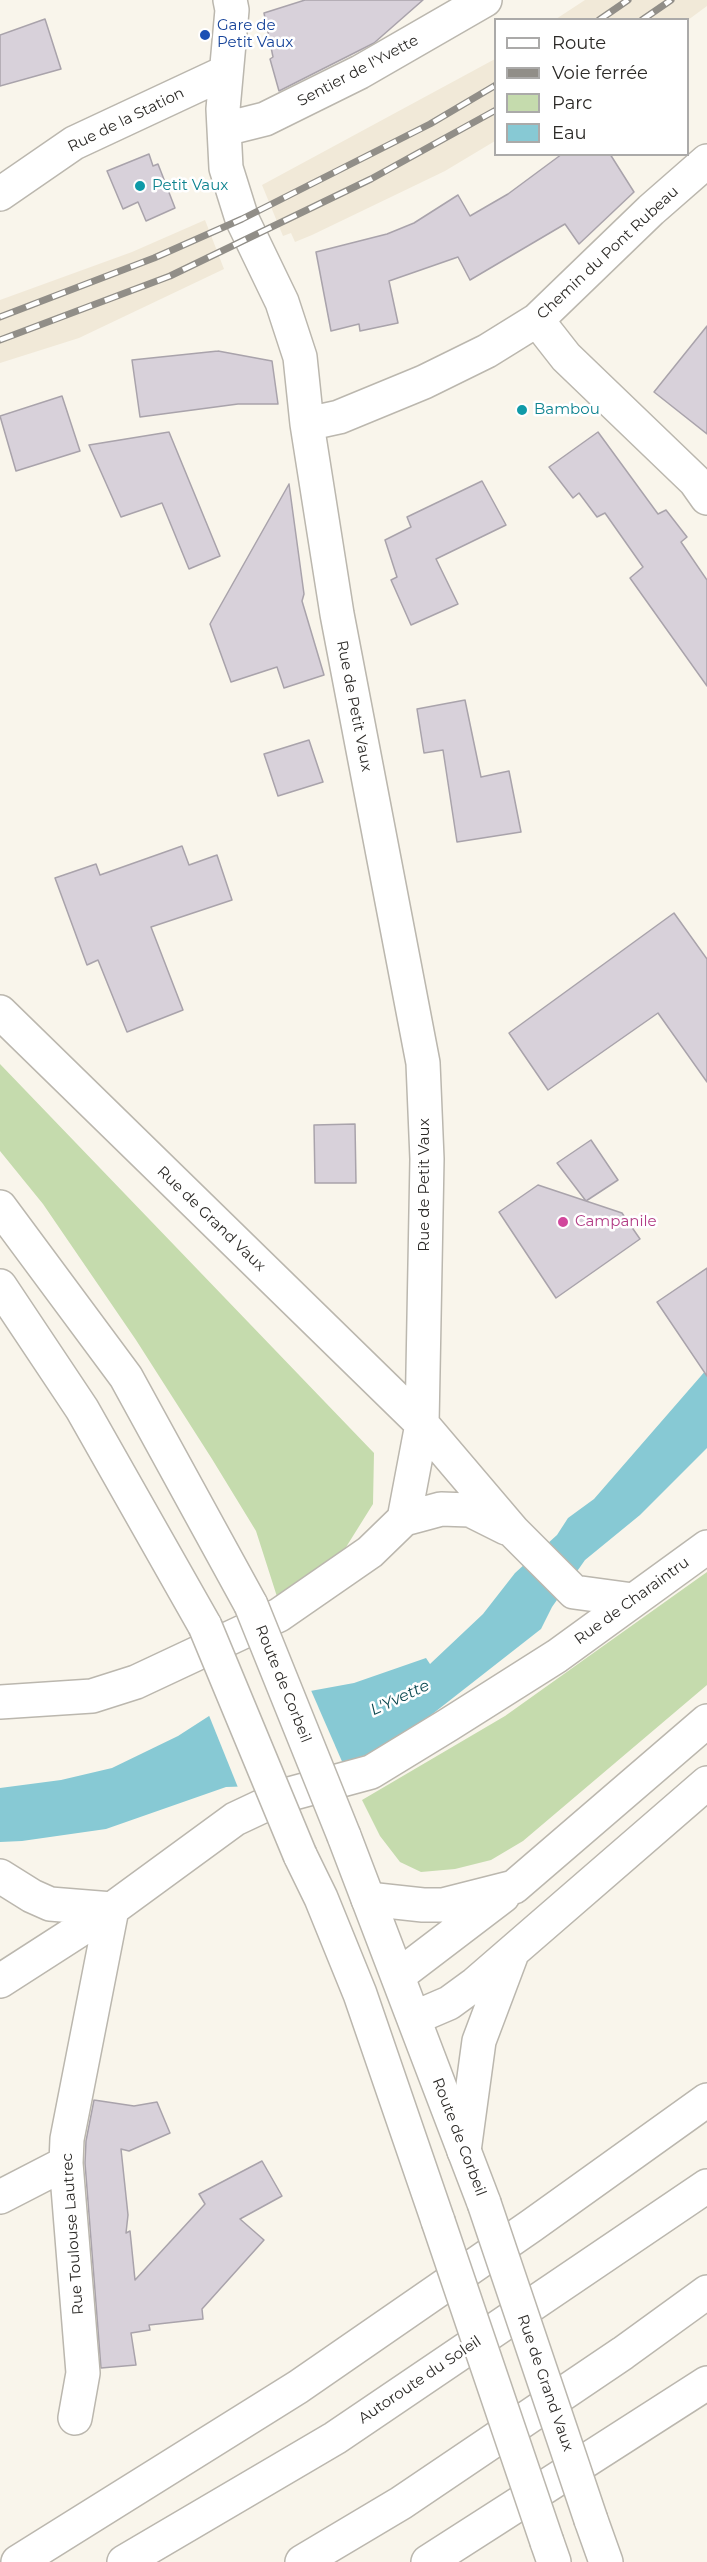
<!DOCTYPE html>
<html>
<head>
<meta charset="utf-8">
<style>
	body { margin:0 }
	#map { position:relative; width:707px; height:2562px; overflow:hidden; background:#f9f5eb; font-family:Montserrat,sans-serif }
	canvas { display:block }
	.legend { position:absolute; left:494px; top:18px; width:195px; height:138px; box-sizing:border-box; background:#fff; border:2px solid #abaaa9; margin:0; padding:8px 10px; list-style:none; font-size:18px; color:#2c2a27 }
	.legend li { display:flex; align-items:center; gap:12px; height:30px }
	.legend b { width:30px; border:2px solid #abaaa9 }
</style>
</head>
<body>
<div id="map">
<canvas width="707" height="2562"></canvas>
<ul class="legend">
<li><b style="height:8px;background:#fff"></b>Route</li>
<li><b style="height:8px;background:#918e88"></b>Voie ferrée</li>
<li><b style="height:16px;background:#c5dbad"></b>Parc</li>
<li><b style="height:16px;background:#87c9d4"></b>Eau</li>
</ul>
</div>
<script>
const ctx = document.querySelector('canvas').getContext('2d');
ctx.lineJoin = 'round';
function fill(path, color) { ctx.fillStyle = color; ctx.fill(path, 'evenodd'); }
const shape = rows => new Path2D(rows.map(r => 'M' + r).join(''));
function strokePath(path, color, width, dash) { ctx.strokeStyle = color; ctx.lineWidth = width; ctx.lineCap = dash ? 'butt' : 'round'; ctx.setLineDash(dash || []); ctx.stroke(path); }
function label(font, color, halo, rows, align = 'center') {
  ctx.font = font + ' Montserrat,sans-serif'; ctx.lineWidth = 5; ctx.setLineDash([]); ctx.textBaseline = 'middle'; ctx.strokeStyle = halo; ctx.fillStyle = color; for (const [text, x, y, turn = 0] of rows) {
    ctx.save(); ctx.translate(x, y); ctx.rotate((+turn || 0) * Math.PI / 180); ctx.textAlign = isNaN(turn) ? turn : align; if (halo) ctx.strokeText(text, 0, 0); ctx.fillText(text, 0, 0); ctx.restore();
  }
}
fill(shape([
	[585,0,707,0,707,6,688,20,556,19],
	[495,59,495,141,445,171,312,235,295,242,291,233,283,236,262,185],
	[205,220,224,269,79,338,0,363,0,300,132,252]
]), '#f1e9d8');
fill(shape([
	[0,1064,374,1453,373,1504,343,1552,280,1606,256,1531,212,1459,136,1340,43,1204,0,1151],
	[707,1572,707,1685,523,1841,491,1860,455,1869,421,1872,400,1862,380,1836,362,1800,505,1716]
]), '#c5dbad');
fill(shape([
	[707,1369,707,1448,640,1515,585,1560,552,1607,541,1629,426,1719,384,1748,350,1761,256,1786,226,1787,106,1829,22,1841,0,1842,0,1788,61,1780,112,1768,178,1736,223,1707,354,1683,426,1658,430,1664,483,1614,515,1573,557,1535,568,1518,594,1499]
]), '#87c9d4');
fill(shape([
	[310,1688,344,1766,256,1789,239,1790,208,1713,222,1704]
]), '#f9f5eb');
const building = shape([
	[305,0,423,0,374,43,279,91,270,59,273,57,264,13,305,0],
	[45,19,61,69,0,86,0,35,45,19],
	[149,154,153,166,158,164,175,208,146,221,138,202,123,209,107,171,149,154],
	[562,154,610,154,634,192,579,244,565,224,470,280,458,257,389,281,398,323,360,331,359,324,331,331,316,252,387,234,414,223,458,195,470,216,508,194,562,154],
	[707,326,707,434,654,392,707,326],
	[218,351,272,361,278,404,238,404,140,417,132,360,218,351],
	[62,396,80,451,16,471,0,416,62,396],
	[169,432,220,556,189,569,162,503,121,517,89,445,169,432],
	[598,432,658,514,666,510,687,537,681,542,707,580,707,686,630,578,643,567,605,513,597,517,579,493,573,498,549,467,598,432],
	[482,481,506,525,436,559,458,604,411,625,391,580,397,577,385,540,411,527,407,517,482,481],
	[289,484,304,594,302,601,324,675,284,688,277,667,231,682,210,624,289,484],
	[465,700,481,777,509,771,521,832,457,842,443,750,424,753,417,709,465,700],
	[309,740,323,782,278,796,264,754,309,740],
	[182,846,189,865,217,855,232,900,151,927,183,1010,127,1032,98,960,87,965,55,878,96,864,100,875,182,846],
	[674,913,707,959,707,1082,658,1013,548,1090,509,1033,674,913],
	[355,1124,356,1183,315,1183,314,1125,355,1124],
	[591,1140,618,1180,586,1201,557,1163,591,1140],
	[538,1185,622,1213,640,1239,556,1298,499,1212,538,1185],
	[707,1268,707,1376,657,1302,707,1268],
	[94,2100,134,2106,157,2102,170,2133,129,2151,121,2149,128,2215,126,2233,130,2231,135,2280,205,2204,199,2194,262,2161,282,2196,240,2219,264,2240,202,2309,203,2319,149,2325,150,2330,131,2333,136,2365,101,2368,85,2163,86,2141,94,2100]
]);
fill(building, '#d8d1da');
strokePath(building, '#a9a3ab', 1.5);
const minor = shape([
	[230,0,232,10,223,109,226,168,242,219,282,302,300,357,307,424,337,614,423,1063,427,1159,422,1424,404,1519],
	[225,129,265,119,360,72,485,0],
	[0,194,74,143,226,72],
	[537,320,566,357,695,481,707,498],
	[307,424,339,417,424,382,487,351,537,320,651,210,707,161],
	[0,1012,422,1424,513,1531,574,1592,633,1600],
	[0,1702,92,1696,136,1682,279,1615,370,1552,404,1519,441,1509,470,1510,506,1528],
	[0,1876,32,1896,50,1904,112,1909],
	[0,1981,112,1909,235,1819,286,1795,371,1772,448,1725,557,1656,707,1547],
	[0,2197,66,2163],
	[75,2418,83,2373,66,2163,67,2139,112,1909]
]);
const major = shape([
	[0,1207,126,1377,251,1605],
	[0,1286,82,1409,205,1626],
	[344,1836,484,2203],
	[300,1855,321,1898,360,1994,438,2221],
	[591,2520,606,2562],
	[547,2542,554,2562]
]);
const highway = shape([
	[368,1899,423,1905,443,1905,514,1887,707,1721],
	[398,1976,503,1896],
	[414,2018,449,2003,475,1984,707,1783],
	[464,2151,479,2041,511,1956],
	[18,2562,298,2387,531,2226,707,2100],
	[124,2562,335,2438,707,2186],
	[302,2562,401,2503,623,2353,707,2292],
	[428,2562,707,2383]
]);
strokePath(minor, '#bbb7ae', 36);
strokePath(major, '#bbb7ae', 36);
strokePath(highway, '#bbb7ae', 36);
strokePath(minor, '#fff', 33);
strokePath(major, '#fff', 33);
strokePath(highway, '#fff', 33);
const rail = shape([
	[599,20,628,0],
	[642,20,671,0],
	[0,317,154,258,242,219,430,124,496,85],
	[0,340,170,276,371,179,496,110]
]);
strokePath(rail, '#918e88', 7);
strokePath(rail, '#fff', 4.5, [14]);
const majorBridge = shape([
	[251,1605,344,1836],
	[205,1626,300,1855],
	[484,2203,591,2520],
	[438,2221,547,2542]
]);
strokePath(majorBridge, '#bbb7ae', 36, []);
strokePath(majorBridge, '#fff', 33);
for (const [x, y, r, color] of [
	[205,35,6,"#1a4fb4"],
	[140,186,6,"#0f9aa8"],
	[522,410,6,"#0f9aa8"],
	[563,1222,6,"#d1479c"]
]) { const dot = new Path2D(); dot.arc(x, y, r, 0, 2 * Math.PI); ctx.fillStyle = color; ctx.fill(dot); strokePath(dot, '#fff', 2); }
label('15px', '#164399', '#fff', [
	["Gare de",217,26],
	["Petit Vaux",217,43]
], 'left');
label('15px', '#2c2a27', '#fff', [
	["Sentier de l'Yvette",358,71,-28],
	["Rue de la Station",126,120,-26],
	["Chemin du Pont Rubeau",608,253,-43],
	["Rue de Petit Vaux",354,706,79],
	["Rue de Petit Vaux",425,1185,-90],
	["Rue de Grand Vaux",211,1219,44],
	["Rue de Charaintru",632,1601,-36],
	["Route de Corbeil",283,1684,68],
	["Route de Corbeil",459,2137,69],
	["Rue Toulouse Lautrec",73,2234,-94],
	["Autoroute du Soleil",420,2380,-34],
	["Rue de Grand Vaux",545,2383,71]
]);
label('15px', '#0d838f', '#fff', [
	["Petit Vaux",152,186],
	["Bambou",534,410]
], 'left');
label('15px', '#b23c85', '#fff', [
	["Campanile",575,1222]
], 'left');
label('italic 16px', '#0e4a52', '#fff', [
	["L'Yvette",400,1698,-25]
]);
</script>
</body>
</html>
